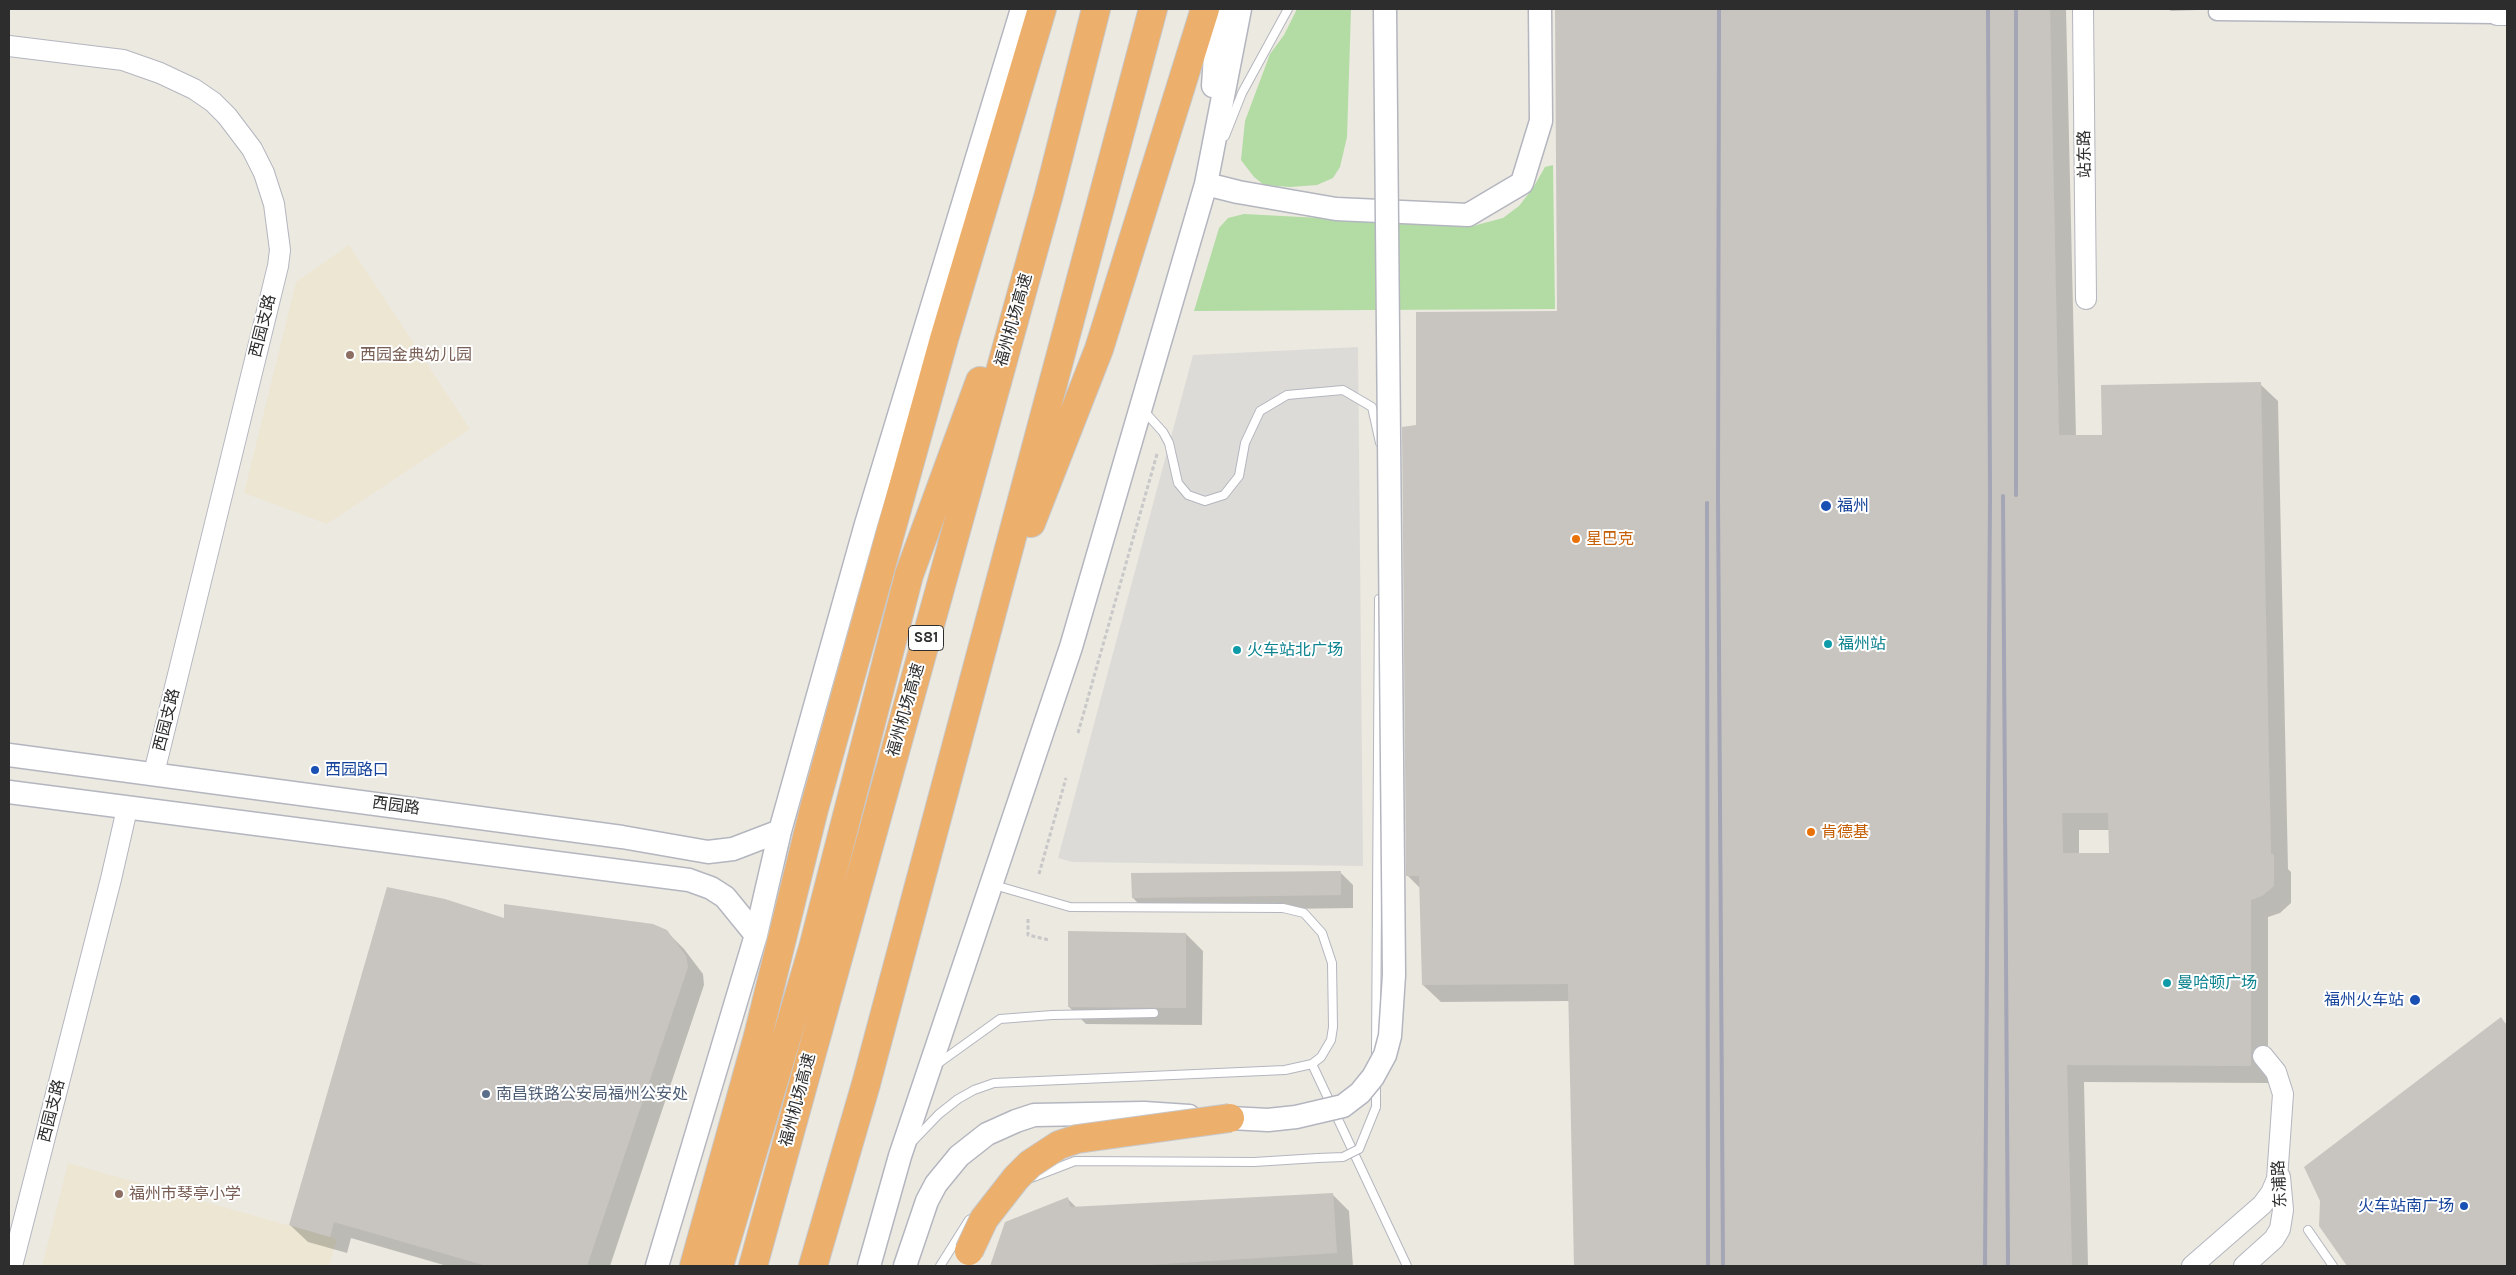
<!DOCTYPE html>
<html>
<head>
<meta charset="utf-8">
<style>
	body { margin:0 }
	#map { position:relative; width:2516px; height:1275px; overflow:hidden; background:#ece9e1; font-family:Karla,sans-serif }
	canvas { display:block }
	.frame { position:absolute; inset:0; border:10px solid #2d2d2d; pointer-events:none }
</style>
</head>
<body>
<div id="map">
<canvas width="2516" height="1275"></canvas>
<div class="frame"></div>
</div>
<script>
const ctx = document.querySelector('canvas').getContext('2d');
ctx.lineJoin = 'round';
function fill(path, color) { ctx.fillStyle = color; ctx.fill(path, 'evenodd'); }
const shape = rows => new Path2D(rows.map(r => 'M' + r).join(''));
function strokePath(path, color, width, dash) { ctx.strokeStyle = color; ctx.lineWidth = width; ctx.lineCap = dash ? 'butt' : 'round'; ctx.setLineDash(dash || []); ctx.stroke(path); }
function label(font, color, halo, rows, align = 'center') {
  ctx.font = font + ' Karla,"Noto Sans SC",sans-serif'; ctx.lineWidth = 4; ctx.setLineDash([]); ctx.textBaseline = 'middle'; ctx.strokeStyle = halo; ctx.fillStyle = color; for (const [text, x, y, turn = 0] of rows) {
    ctx.save(); ctx.translate(x, y); ctx.rotate((+turn || 0) * Math.PI / 180); ctx.textAlign = isNaN(turn) ? turn : align; if (halo) ctx.strokeText(text, 0, 0); ctx.fillText(text, 0, 0); ctx.restore();
  }
}
fill(shape([
	[349,245,470,429,327,524,244,493,296,282],
	[68,1163,337,1239,329,1266,42,1266]
]), '#ece6d3');
fill(shape([
	[1297,9,1351,9,1347,137,1340,167,1333,178,1317,185,1290,187,1264,185,1254,177,1241,160,1245,121,1270,54,1284,35],
	[1553,165,1555,309,1194,311,1219,228,1228,218,1244,214,1473,226,1503,218,1519,206,1533,188,1545,167]
]), '#b2dca4');
fill(shape([
	[1358,347,1363,866,1072,862,1058,858,1193,355]
]), '#dddbd7');
fill(shape([
	[1556,9,2066,9,2076,437,2103,437,2260,384,2278,401,2288,869,2291,872,2291,903,2280,913,2268,917,2268,1083,2084,1082,2088,1266,1575,1266,1570,1001,1441,1002,1423,985,1420,888,1407,875,1417,426,1558,312],
	[2079,830,2110,830,2110,854,2079,854],
	[2168,9,2224,9,2171,11],
	[1340,872,1353,885,1353,908,1146,911,1133,898],
	[505,920,666,931,684,949,703,974,704,985,610,1266,447,1266,351,1238,347,1253,308,1242,290,1225],
	[1186,934,1203,951,1202,1025,1086,1024,1069,1007],
	[2501,1019,2507,1025,2507,1266,2348,1266,2320,1225],
	[1332,1194,1349,1211,1353,1266,991,1266,1006,1223,1068,1199,1077,1208]
]), '#0003');
fill(shape([
	[1555,9,2050,9,2059,435,2102,435,2101,385,2261,382,2271,854,2274,854,2274,886,2262,896,2251,900,2251,1066,2067,1065,2072,1266,1574,1266,1568,984,1422,985,1419,876,1406,876,1402,427,1416,425,1416,312,1557,311],
	[2062,813,2108,813,2109,853,2063,853],
	[1341,871,1341,895,1132,898,1131,873],
	[387,887,445,899,504,918,504,904,653,924,667,930,686,956,688,967,587,1266,487,1266,334,1222,330,1237,289,1225],
	[1068,931,1186,933,1186,1008,1068,1007],
	[2501,1017,2507,1026,2507,1266,2347,1266,2319,1226,2320,1201,2304,1167],
	[1333,1193,1337,1253,1132,1266,990,1266,1005,1222,1068,1197,1070,1207]
]), '#c8c5c0');
const service = shape([
	[1225,136,1242,93,1288,9],
	[1144,411,1163,432,1169,443,1178,483,1188,495,1205,501,1224,495,1239,476,1245,443,1260,411,1287,395,1343,390,1372,407,1380,443],
	[1376,1053,1379,599],
	[1312,1064,1407,1266],
	[936,1065,1000,1019,1052,1015,1154,1013],
	[1376,1107,1376,1082],
	[913,1141,939,1114,958,1099,974,1090,994,1083,1285,1070,1312,1064,1321,1057,1331,1040,1333,1027,1332,963,1322,933,1304,913,1283,908,1070,907,994,885],
	[1031,1178,1075,1161,1254,1162,1318,1158],
	[2308,1230,2333,1266],
	[940,1266,969,1220,974,1217]
]);
const minor = shape([
	[2217,12,2497,15]
]);
const tertiary = shape([
	[2083,9,2086,299],
	[2497,9,2497,15,2507,15],
	[9,46,123,60,160,73,194,89,213,102,227,116,252,149,264,173,274,204,280,250,278,266,154,773],
	[12,1266,111,879,127,809],
	[2192,1266,2262,1205,2271,1193,2277,1179,2283,1094,2276,1072,2263,1056],
	[2244,1266,2274,1239,2280,1229,2283,1210,2280,1177]
]);
const secondary = shape([
	[1213,86,1218,9],
	[1206,184,1238,192,1336,209,1468,215,1522,183,1541,121,1540,9],
	[9,755,622,837,708,852,733,849,780,831],
	[9,792,689,880,711,888,725,897,756,935],
	[657,1266,756,935,780,831,866,524,1022,9],
	[869,1266,900,1156,1071,647,1206,184,1240,9],
	[905,1266,927,1201,936,1184,959,1156,987,1134,1016,1121,1034,1115,1144,1113,1189,1116]
]);
const motorway = shape([
	[1031,523,1099,349,1205,9],
	[694,1266,758,1036,814,809,944,339,1042,9],
	[719,1266,813,948,909,575,980,381],
	[753,1266,1049,194,1096,9],
	[813,1266,866,1084,1153,9]
]);
strokePath(service, '#b4b6bf', 10);
strokePath(minor, '#b4b6bf', 19);
strokePath(tertiary, '#b4b6bf', 22);
strokePath(secondary, '#b4b6bf', 25);
strokePath(motorway, '#c8c8c8', 30);
strokePath(shape([
	[1078,733,1157,454],
	[1039,874,1066,778],
	[1028,919,1028,935,1049,940]
]), '#c8c8c8', 3, [4, 2.5]);
strokePath(service, '#fff', 8);
strokePath(minor, '#fff', 16);
strokePath(tertiary, '#fff', 20);
strokePath(secondary, '#fff', 22);
strokePath(motorway, '#edaf6c', 28);
strokePath(shape([
	[1719,9,1718,498,1723,1266],
	[2016,9,2016,495],
	[2003,496,2008,1266],
	[1707,503,1708,1266],
	[1985,1266,1990,497,1988,9]
]), '#a4a5b5', 4);
const serviceBridge = shape([
	[1318,1158,1343,1157,1359,1149,1376,1107]
]);
const secondaryBridge = shape([
	[1230,1118,1268,1120,1296,1117,1343,1106,1360,1093,1373,1077,1385,1055,1390,1036,1394,975,1385,9]
]);
const motorwayBridge = shape([
	[969,1251,984,1219,1016,1178,1030,1164,1059,1145,1077,1139,1230,1118]
]);
strokePath(serviceBridge, '#b4b6bf', 10, []);
strokePath(secondaryBridge, '#b4b6bf', 25, []);
strokePath(motorwayBridge, '#c8c8c8', 30, []);
strokePath(serviceBridge, '#fff', 8);
strokePath(secondaryBridge, '#fff', 22);
strokePath(motorwayBridge, '#edaf6c', 28);
for (const [x, y, r, color] of [
	[350,355,5,"#8d6e63"],
	[1826,506,6,"#1a4fb4"],
	[1576,539,5,"#e8710a"],
	[1828,644,5,"#0f9aa8"],
	[1237,650,5,"#0f9aa8"],
	[315,770,5,"#1a4fb4"],
	[1811,832,5,"#e8710a"],
	[2167,983,5,"#0f9aa8"],
	[2415,1000,6,"#1a4fb4"],
	[486,1094,5,"#5c6f8a"],
	[119,1194,5,"#8d6e63"],
	[2464,1206,5,"#1a4fb4"]
]) { const dot = new Path2D(); dot.arc(x, y, r, 0, 2 * Math.PI); ctx.fillStyle = color; ctx.fill(dot); strokePath(dot, '#fff', 2); }
for (const [x, y, w] of [
	[926,638,35]
]) { const box = new Path2D(); box.roundRect(x - w / 2, y - 12.5, w, 25, 4); ctx.fillStyle = '#fff'; ctx.fill(box); strokePath(box, '#2d2d2d', 1); }
label('bold 15px', '#2d2d2d', null, [
	["S81",926,638]
]);
label('16px', '#2d2d2d', '#fff', [
	["站东路",2085,154,-91],
	["福州机场高速",1014,320,-74],
	["西园支路",263,326,-76],
	["福州机场高速",906,710,-74],
	["西园支路",167,720,-76],
	["西园路",396,806,8],
	["福州机场高速",798,1100,-75],
	["西园支路",52,1111,-76],
	["东浦路",2280,1184,-93]
]);
label('16px', '#785e54', '#fff', [
	["西园金典幼儿园",360,355],
	["福州市琴亭小学",129,1194]
], 'left');
label('16px', '#164399', '#fff', [
	["福州",1837,506],
	["西园路口",325,770],
	["福州火车站",2404,1000,"right"],
	["火车站南广场",2454,1206,"right"]
], 'left');
label('16px', '#c56008', '#fff', [
	["星巴克",1586,539],
	["肯德基",1821,832]
], 'left');
label('16px', '#0d838f', '#fff', [
	["福州站",1838,644],
	["火车站北广场",1247,650],
	["曼哈顿广场",2177,983]
], 'left');
label('16px', '#4e5e75', '#fff', [
	["南昌铁路公安局福州公安处",496,1094]
], 'left');
</script>
</body>
</html>
